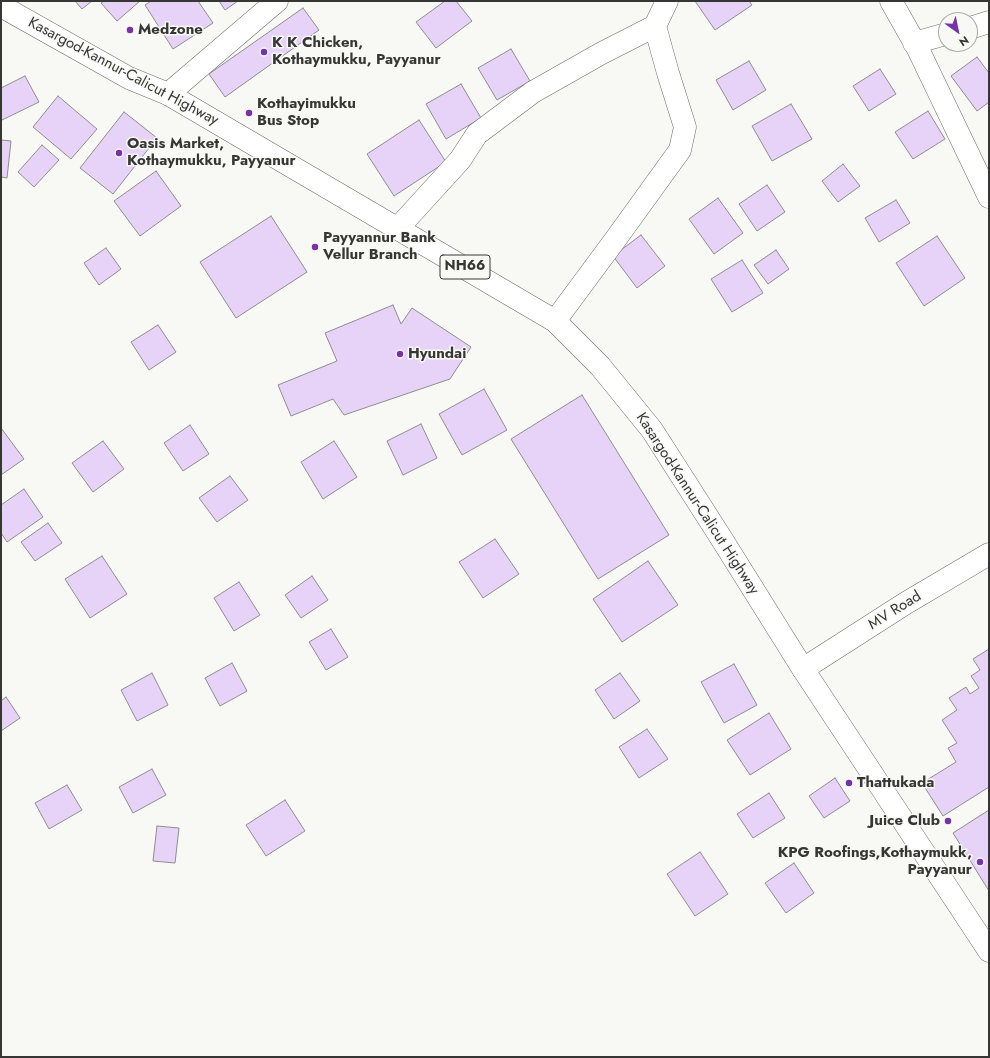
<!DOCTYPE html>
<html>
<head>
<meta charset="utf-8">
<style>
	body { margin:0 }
	#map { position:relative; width:990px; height:1058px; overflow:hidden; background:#f8f9f5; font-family:Jost,sans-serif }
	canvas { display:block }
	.frame { position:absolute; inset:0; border:2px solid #363634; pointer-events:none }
	.north { position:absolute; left:938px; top:12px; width:40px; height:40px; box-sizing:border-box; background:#f8f9f5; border:1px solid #aaaba8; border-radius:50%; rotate:147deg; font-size:11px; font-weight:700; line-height:16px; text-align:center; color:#363634 }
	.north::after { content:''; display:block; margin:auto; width:14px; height:18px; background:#7732a6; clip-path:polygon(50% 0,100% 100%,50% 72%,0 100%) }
</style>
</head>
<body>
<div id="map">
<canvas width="990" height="1058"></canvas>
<div class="frame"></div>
<div class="north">N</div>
</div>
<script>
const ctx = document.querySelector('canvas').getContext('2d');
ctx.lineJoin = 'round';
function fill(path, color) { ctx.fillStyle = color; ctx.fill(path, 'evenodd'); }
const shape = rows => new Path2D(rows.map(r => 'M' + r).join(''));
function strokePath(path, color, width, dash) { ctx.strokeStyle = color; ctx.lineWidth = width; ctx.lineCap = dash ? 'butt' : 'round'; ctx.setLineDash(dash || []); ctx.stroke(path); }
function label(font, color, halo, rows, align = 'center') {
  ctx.font = font + ' Jost,sans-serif'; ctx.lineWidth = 3; ctx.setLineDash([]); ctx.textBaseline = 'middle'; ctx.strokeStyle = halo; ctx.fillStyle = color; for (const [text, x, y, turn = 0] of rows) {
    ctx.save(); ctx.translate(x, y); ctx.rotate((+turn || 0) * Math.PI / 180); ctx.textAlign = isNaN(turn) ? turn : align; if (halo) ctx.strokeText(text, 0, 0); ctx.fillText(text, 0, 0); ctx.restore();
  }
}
const building = shape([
	[75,1,92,1,82,9,75,1],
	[104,1,140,1,117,21,101,3,104,1],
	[151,1,198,1,213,23,173,49,145,5,151,1],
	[219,1,238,1,225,10,219,1],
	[445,1,456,1,472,21,436,48,416,22,445,1],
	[695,1,749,1,752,5,715,30,695,1],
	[303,8,319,30,225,97,209,74,303,8],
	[511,49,530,81,497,100,478,68,511,49],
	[977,57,989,73,989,102,977,111,951,76,977,57],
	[749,61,766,90,733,110,716,80,749,61],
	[880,69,896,94,869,111,853,86,880,69],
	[25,76,39,102,2,120,1,118,1,88,25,76],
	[461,84,481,118,446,139,426,104,461,84],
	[58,96,97,129,71,159,33,127,58,96],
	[791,104,812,139,772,161,752,126,791,104],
	[928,111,945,139,913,159,895,132,928,111],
	[124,112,157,138,113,194,80,168,124,112],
	[419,120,446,162,394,196,367,154,419,120],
	[1,140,11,141,7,178,1,177,1,140],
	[42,145,59,160,34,187,18,172,42,145],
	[843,164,860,186,838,202,822,181,843,164],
	[156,171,181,206,140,236,114,201,156,171],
	[767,185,785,212,757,231,739,204,767,185],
	[718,198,743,233,714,254,689,219,718,198],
	[896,200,910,223,879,242,865,218,896,200],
	[271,216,307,272,236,318,200,262,271,216],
	[641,235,665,266,637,288,613,256,641,235],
	[937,236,965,278,924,306,896,263,937,236],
	[106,248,121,269,99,285,84,263,106,248],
	[776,250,789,269,768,284,754,265,776,250],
	[742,260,763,293,732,312,711,279,742,260],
	[393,305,401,324,412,308,471,347,450,379,344,415,333,399,291,416,278,385,337,361,325,333,393,305],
	[158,325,176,352,149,370,131,342,158,325],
	[484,389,507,430,462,455,439,414,484,389],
	[582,395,669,535,598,579,511,439,582,395],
	[421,424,437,458,403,475,387,441,421,424],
	[190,425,209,454,183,471,164,443,190,425],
	[1,428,24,459,1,475,1,428],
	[103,441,124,469,93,492,72,463,103,441],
	[334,441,357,477,323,499,301,462,334,441],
	[230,476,248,500,217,522,199,498,230,476],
	[24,489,43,517,7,542,1,533,1,505,24,489],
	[48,523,62,543,35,561,21,542,48,523],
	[495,539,519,574,483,598,459,562,495,539],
	[102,556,127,594,90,618,65,579,102,556],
	[648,561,678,605,622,642,593,599,648,561],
	[312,576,328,600,301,618,285,595,312,576],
	[239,582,260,615,234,631,214,598,239,582],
	[331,629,348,657,326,670,309,642,331,629],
	[989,649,989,787,943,816,922,783,956,762,948,748,957,743,942,720,957,710,949,698,966,687,970,694,979,688,971,676,980,670,973,659,989,649],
	[232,663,247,691,220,706,205,678,232,663],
	[734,664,757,705,724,723,701,682,734,664],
	[152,673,168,705,137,721,121,690,152,673],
	[620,673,640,701,614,719,595,690,620,673],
	[6,697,20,718,1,731,1,701,6,697],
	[769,713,791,749,750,775,727,740,769,713],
	[647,729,668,759,639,778,619,747,647,729],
	[152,769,166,795,133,813,119,787,152,769],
	[835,778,850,801,824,818,809,796,835,778],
	[67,785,82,810,49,829,35,803,67,785],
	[769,793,785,818,753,838,737,814,769,793],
	[285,800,305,831,266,856,246,825,285,800],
	[989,810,989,891,953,833,989,810],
	[157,826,179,828,175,863,153,861,157,826],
	[700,852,728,894,695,916,667,874,700,852],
	[794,863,814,893,786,913,765,883,794,863]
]);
fill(building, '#e6d3f7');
strokePath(building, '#8f8d90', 1);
const minor = shape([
	[891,1,917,47,989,197],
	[970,28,989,22],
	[914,43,946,34],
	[168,94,277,1],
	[398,228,460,160,477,134,533,92,602,53,655,26],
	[555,321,615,240,680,150,685,127,668,73,655,26,667,1],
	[803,669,906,603,989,554]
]);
const trunk = shape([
	[1,6,129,78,168,94,555,321,600,366,652,430,723,541,803,669,989,951]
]);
strokePath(minor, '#6d6e6b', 23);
strokePath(trunk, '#6d6e6b', 23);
strokePath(minor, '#fff', 22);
strokePath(trunk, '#fff', 22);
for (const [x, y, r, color] of [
	[130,30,4,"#7732a6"],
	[264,52,4,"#7732a6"],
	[249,113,4,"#7732a6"],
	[119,153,4,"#7732a6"],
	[315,247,4,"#7732a6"],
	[400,354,4,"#7732a6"],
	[849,783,4,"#7732a6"],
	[948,821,4,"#7732a6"],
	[980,862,4,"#7732a6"]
]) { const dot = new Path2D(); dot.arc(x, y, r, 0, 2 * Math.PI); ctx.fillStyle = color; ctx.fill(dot); strokePath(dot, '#f8f9f5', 1.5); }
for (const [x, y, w] of [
	[465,267,50]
]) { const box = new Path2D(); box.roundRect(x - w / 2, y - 12, w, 24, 3); ctx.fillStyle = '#f8f9f5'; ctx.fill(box); strokePath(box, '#363634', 1); }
label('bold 14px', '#363634', null, [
	["NH66",465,267]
]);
label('bold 15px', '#363634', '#f8f9f5', [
	["Medzone",138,30],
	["K K Chicken,",272,43],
	["Kothaymukku, Payyanur",272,60],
	["Kothayimukku",257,104],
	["Bus Stop",257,121],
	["Oasis Market,",127,144],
	["Kothaymukku, Payyanur",127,161],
	["Payyannur Bank",323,238],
	["Vellur Branch",323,255],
	["Hyundai",408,354],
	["Thattukada",857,783],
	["Juice Club",940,821,"right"],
	["KPG Roofings,Kothaymukk,",972,853,"right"],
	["Payyanur",972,870,"right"]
], 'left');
label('15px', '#363634', '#f8f9f5', [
	["Kasargod-Kannur-Calicut Highway",123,72,28],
	["Kasargod-Kannur-Calicut Highway",697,504,57],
	["MV Road",895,611,-32]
]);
</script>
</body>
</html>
